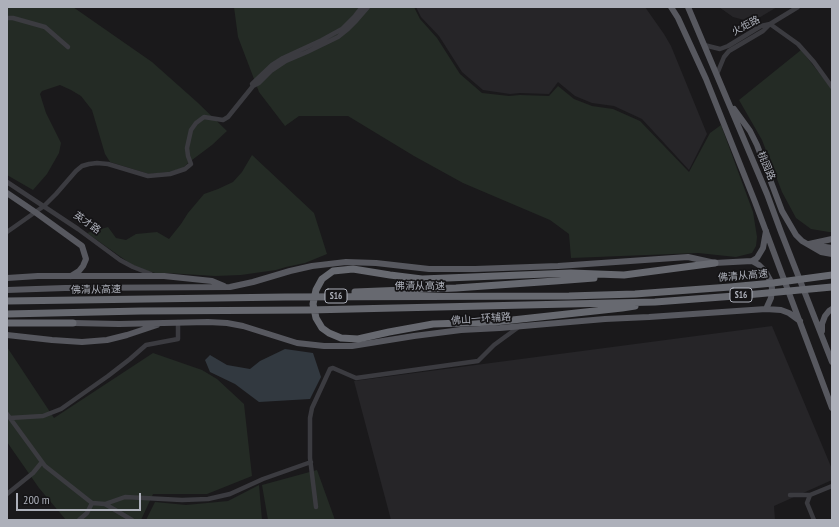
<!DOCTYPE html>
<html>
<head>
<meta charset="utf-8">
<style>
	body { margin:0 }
	#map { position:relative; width:839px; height:527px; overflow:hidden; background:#1a191b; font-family:"PT Sans Narrow",sans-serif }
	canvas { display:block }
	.frame { position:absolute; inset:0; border:8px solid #adb0ba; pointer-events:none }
	.scale { position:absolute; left:16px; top:493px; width:125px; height:18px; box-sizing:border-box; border:2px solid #adb0ba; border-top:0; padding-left:5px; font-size:12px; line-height:14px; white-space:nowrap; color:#adb0ba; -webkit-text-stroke:3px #151416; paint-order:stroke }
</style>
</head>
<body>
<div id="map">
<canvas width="839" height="527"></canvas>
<div class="frame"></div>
<div class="scale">200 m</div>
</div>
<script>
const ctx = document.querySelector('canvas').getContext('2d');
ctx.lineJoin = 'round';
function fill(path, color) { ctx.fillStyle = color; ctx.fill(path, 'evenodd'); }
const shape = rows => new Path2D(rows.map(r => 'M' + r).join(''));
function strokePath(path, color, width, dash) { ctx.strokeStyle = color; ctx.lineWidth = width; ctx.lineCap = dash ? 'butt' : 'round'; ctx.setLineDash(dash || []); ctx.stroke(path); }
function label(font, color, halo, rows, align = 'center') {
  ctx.font = font + ' "PT Sans Narrow","Noto Sans SC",sans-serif'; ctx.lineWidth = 3.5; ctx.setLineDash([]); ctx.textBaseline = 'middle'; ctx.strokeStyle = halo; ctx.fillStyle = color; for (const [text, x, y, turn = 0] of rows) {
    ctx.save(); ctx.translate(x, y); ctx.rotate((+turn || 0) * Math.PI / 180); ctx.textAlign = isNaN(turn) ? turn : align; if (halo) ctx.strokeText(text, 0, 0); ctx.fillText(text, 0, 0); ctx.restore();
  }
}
fill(shape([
	[416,7,645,7,664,34,671,46,707,134,689,170,642,119,614,106,592,103,575,96,558,82,549,94,520,93,510,94,483,90,462,72,439,36,421,17],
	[719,7,777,7,752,22,733,17],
	[772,326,832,469,832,480,774,506,775,520,391,520,354,381]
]), '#262528');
fill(shape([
	[7,7,73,7,152,62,197,102,227,131,212,145,188,163,183,168,169,172,149,174,110,162,105,154,92,110,81,96,71,90,60,85,42,91,40,94,46,113,61,143,59,153,47,174,33,190,7,175],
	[234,7,414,7,420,19,437,38,460,74,482,93,509,96,520,95,549,96,558,86,574,99,592,106,613,109,640,121,689,172,710,133,721,125,753,212,757,237,756,246,752,253,736,257,698,253,571,258,569,234,550,220,463,183,414,156,348,116,299,116,285,126,259,92,238,37],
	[801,50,832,89,832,232,829,232,811,229,796,218,782,192,762,140,739,100],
	[252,155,314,213,327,254,305,263,286,267,276,270,241,275,215,276,167,273,155,273,138,268,128,262,87,233,108,227,116,238,126,240,136,234,157,232,169,239,181,224,188,213,204,194,218,189,233,182,242,172],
	[7,347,54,418,153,353,202,370,217,379,244,404,252,476,207,494,153,494,141,520,66,520,39,488,7,442],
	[317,470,335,520,268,520,262,485],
	[259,485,262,520,146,520,155,502,186,505,228,501]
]), '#242b25');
fill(shape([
	[285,349,313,353,321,377,310,399,259,402,235,384,210,372,205,360,210,355,227,365,250,369,260,361]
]), '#323940');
strokePath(shape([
	[798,7,770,24,798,44,814,62,832,87],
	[7,18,13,18,45,27,68,47],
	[704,45,720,49,728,46,761,26,770,24,763,31,729,51,724,57,717,74],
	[253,86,259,83,271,71,286,61,307,52,338,37,348,29,355,22,368,7],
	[7,182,78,229,120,260,133,267,151,274],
	[7,232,44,206,56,194,76,171,82,166,89,164,97,163,108,164,148,176,170,174,185,169,191,164,188,156,187,148,191,130,196,123,204,117,223,120,228,117,253,86,252,84,272,65,283,58,322,40,342,29,355,16,362,7],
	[7,414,45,466,92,503,105,504,125,497,182,500,208,499,230,494,263,479,311,462],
	[10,418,43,416,61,409,108,376,130,359,146,345,178,339,178,322],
	[7,494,33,473,42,462],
	[790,495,810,495,832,486],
	[810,495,807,503,814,520],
	[105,504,132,520],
	[316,507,310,458,310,418,312,408,330,369,333,368,356,378,478,361,494,345,520,326],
	[79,520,87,513,92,503]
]), '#3b3b40', 4.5);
strokePath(shape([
	[671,7,678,18,706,79,755,202,832,408],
	[688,7,767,194,781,232,832,362],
	[734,109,750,131,757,145,782,211,796,235,802,241,821,252,832,254],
	[7,193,35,212,82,246,86,259,83,266,79,271,71,276],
	[809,244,832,239],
	[812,245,832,248],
	[752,261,759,265,765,271,770,280,772,288,771,298,766,309],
	[7,278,38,276,164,276,212,281,224,286],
	[7,290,65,288,230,287,253,282,290,271,312,266,346,262,376,263,429,269,475,269,558,266,688,257,715,263,733,262,752,261,757,258,763,248,766,231],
	[73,323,119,324,208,322,227,323,243,326,297,343,324,346,352,346,414,336,461,330,500,328,605,319,649,317,766,309,781,310,789,313,800,321],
	[822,331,822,324,825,316,829,311,832,309],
	[7,335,52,340,82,342,107,340,127,335,157,325]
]), '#57585f', 6);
strokePath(shape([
	[355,292,456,288,555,281,594,278],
	[7,301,218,298,285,297,569,296,635,294,730,287,773,283,832,275],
	[635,306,622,308,494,322,433,324,389,332,358,339,341,338,329,333,322,328,316,318,313,304,316,290,322,279,333,271,353,269,390,275,422,279,571,273,624,275,715,263],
	[7,314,141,311,309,310,655,302,735,296,832,287],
	[7,323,73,323]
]), '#676970', 7);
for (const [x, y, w] of [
	[741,295,22],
	[336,296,22]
]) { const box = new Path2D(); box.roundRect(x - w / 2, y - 7, w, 14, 3); ctx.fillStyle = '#151416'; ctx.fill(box); strokePath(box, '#adb0ba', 1); }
label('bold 9px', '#adb0ba', null, [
	["S16",741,295],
	["S16",336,296]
]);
label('10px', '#adb0ba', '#151416', [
	["火炬路",746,26,-28],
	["桃园路",766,166,67],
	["英才路",87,223,35],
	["佛清从高速",743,276,-5],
	["佛清从高速",420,286],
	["佛清从高速",96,290,-1],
	["佛山一环辅路",481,319,-4]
]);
</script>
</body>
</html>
